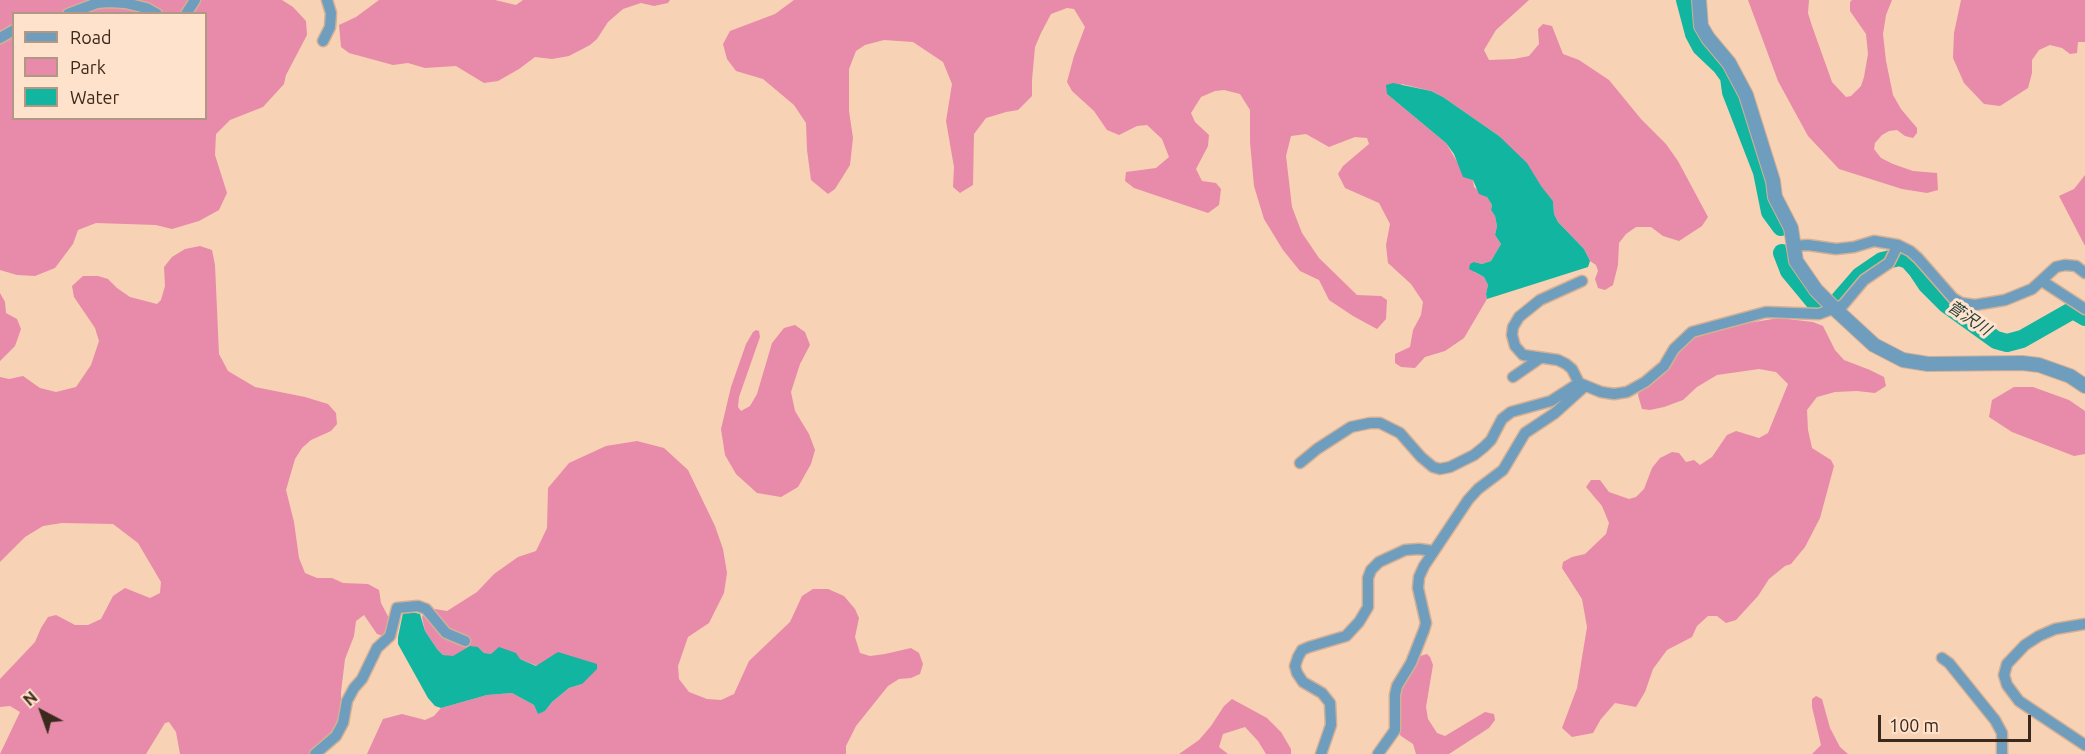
<!DOCTYPE html>
<html>
<head>
<meta charset="utf-8">
<style>
	body { margin:0 }
	#map { position:relative; width:2085px; height:754px; overflow:hidden; background:#f8d2b5; font-family:Ubuntu,sans-serif }
	canvas { display:block }
	.legend { position:absolute; left:12px; top:12px; width:195px; height:108px; box-sizing:border-box; background:#ffe2cc; border:2px solid #b19885; margin:0; padding:8px 10px; list-style:none; font-size:18px; color:#3b291b }
	.legend li { display:flex; align-items:center; gap:12px; height:30px }
	.legend b { width:30px; border:2px solid #b19885 }
	.north { position:absolute; left:12px; top:682px; width:60px; height:60px; -webkit-text-stroke:4px #ffe2cc; paint-order:stroke; rotate:319deg; font-size:16px; font-weight:700; line-height:24px; text-align:center; color:#3b291b }
	.north::after { content:''; display:block; margin:auto; width:21px; height:27px; background:#3b291b; clip-path:polygon(50% 0,100% 100%,50% 72%,0 100%) }
	.scale { position:absolute; left:1878px; top:715px; width:153px; height:27px; box-sizing:border-box; border:3px solid #3b291b; border-top:0; padding-left:8px; font-size:18px; line-height:21px; white-space:nowrap; color:#3b291b; -webkit-text-stroke:4px #ffe2cc; paint-order:stroke }
</style>
</head>
<body>
<div id="map">
<canvas width="2085" height="754"></canvas>
<ul class="legend">
<li><b style="height:8px;background:#6e9dbd"></b>Road</li>
<li><b style="height:16px;background:#e88aa9"></b>Park</li>
<li><b style="height:16px;background:#12b59f"></b>Water</li>
</ul>
<div class="north">N</div>
<div class="scale">100 m</div>
</div>
<script>
const ctx = document.querySelector('canvas').getContext('2d');
ctx.lineJoin = 'round';
function fill(path, color) { ctx.fillStyle = color; ctx.fill(path, 'evenodd'); }
const shape = rows => new Path2D(rows.map(r => 'M' + r).join(''));
function strokePath(path, color, width, dash) { ctx.strokeStyle = color; ctx.lineWidth = width; ctx.lineCap = dash ? 'butt' : 'round'; ctx.setLineDash(dash || []); ctx.stroke(path); }
function label(font, color, halo, rows, align = 'center') {
  ctx.font = font + ' Ubuntu,"Noto Sans JP",sans-serif'; ctx.lineWidth = 6; ctx.setLineDash([]); ctx.textBaseline = 'middle'; ctx.strokeStyle = halo; ctx.fillStyle = color; for (const [text, x, y, turn = 0] of rows) {
    ctx.save(); ctx.translate(x, y); ctx.rotate((+turn || 0) * Math.PI / 180); ctx.textAlign = isNaN(turn) ? turn : align; if (halo) ctx.strokeText(text, 0, 0); ctx.fillText(text, 0, 0); ctx.restore();
  }
}
fill(shape([
	[0,0,282,0,293,7,306,21,307,35,286,75,284,84,263,107,230,120,216,134,215,155,227,193,219,210,199,221,172,229,156,225,96,223,78,230,73,244,55,268,35,276,17,275,0,270],
	[14,14,206,14,206,118,14,118],
	[379,0,495,0,516,5,523,0,670,0,668,3,654,6,641,3,623,9,608,22,597,39,590,45,569,56,552,59,535,57,519,69,498,81,484,83,456,66,425,68,408,63,393,65,349,53,341,47,339,25,356,17],
	[794,0,1529,0,1496,30,1484,50,1489,60,1514,59,1529,56,1539,44,1538,29,1543,24,1552,26,1563,54,1579,60,1609,80,1641,119,1666,144,1678,161,1708,217,1702,226,1679,241,1663,236,1651,227,1636,227,1626,234,1619,243,1618,265,1613,285,1605,290,1598,288,1595,279,1598,271,1596,265,1590,261,1584,249,1558,222,1554,214,1553,201,1499,136,1443,97,1431,91,1402,84,1387,94,1446,143,1459,165,1473,180,1474,187,1487,197,1492,205,1491,210,1495,216,1497,226,1495,235,1501,244,1491,261,1482,264,1474,262,1474,272,1484,277,1488,285,1486,294,1487,299,1464,338,1445,351,1425,357,1415,368,1401,367,1395,363,1395,354,1410,347,1413,330,1421,315,1423,302,1411,284,1388,263,1386,245,1390,224,1379,203,1345,188,1338,174,1343,166,1369,144,1367,138,1355,137,1329,147,1306,134,1291,136,1286,156,1292,207,1302,233,1319,258,1357,295,1381,296,1387,300,1386,319,1377,329,1353,316,1329,300,1319,280,1300,271,1283,250,1264,219,1254,186,1250,142,1250,110,1240,94,1224,90,1215,91,1201,97,1191,113,1195,122,1209,135,1208,146,1196,169,1202,181,1216,183,1221,189,1219,205,1208,213,1134,188,1125,181,1126,172,1156,168,1169,157,1162,139,1147,125,1137,126,1119,135,1107,130,1094,111,1072,91,1067,82,1074,56,1085,27,1074,9,1067,8,1051,14,1041,33,1035,47,1032,80,1032,96,1018,110,1006,112,986,118,974,134,973,185,960,193,953,187,954,167,946,121,952,84,943,62,913,42,884,40,865,45,856,51,849,69,849,111,853,138,850,165,835,189,828,194,811,180,807,150,806,123,794,105,763,79,736,71,727,59,723,44,730,31,775,14],
	[1748,0,1809,0,1808,13,1812,26,1832,82,1846,97,1851,96,1861,86,1864,77,1868,54,1866,34,1850,11,1850,2,1852,0,1892,0,1886,15,1883,34,1886,61,1893,95,1901,109,1917,128,1917,133,1913,138,1905,136,1897,130,1889,131,1882,135,1875,143,1874,149,1881,158,1893,164,1913,171,1937,173,1938,190,1927,193,1902,189,1839,169,1808,136,1778,81],
	[1961,0,2085,0,2085,42,2078,42,2077,53,2070,54,2062,48,2050,45,2039,50,2032,60,2032,73,2028,88,2000,106,1984,104,1964,83,1953,58,1954,33],
	[2085,175,2085,246,2059,196,2074,189],
	[200,246,212,250,215,265,219,354,228,371,255,387,305,397,328,404,336,413,337,424,331,431,311,440,302,448,295,459,286,490,294,522,299,558,305,573,317,578,332,578,343,583,368,584,379,590,381,603,391,622,386,637,377,634,364,615,356,621,354,636,345,659,341,692,341,721,335,734,309,754,180,754,176,732,169,722,165,723,146,754,0,754,20,712,10,706,0,707,0,679,35,642,41,628,48,617,56,615,75,625,88,625,101,619,113,596,125,588,150,598,160,593,161,582,138,543,113,524,62,523,43,526,25,537,0,562,0,377,9,379,23,376,40,388,56,392,76,387,91,365,99,341,95,328,74,297,72,286,83,276,98,276,108,279,117,288,130,297,157,304,161,300,165,286,164,267,172,257,185,249],
	[0,293,5,302,6,313,17,319,21,329,15,346,0,361],
	[1779,318,1813,322,1823,326,1835,350,1844,360,1870,370,1884,377,1886,386,1875,393,1857,391,1835,392,1817,397,1807,410,1808,430,1812,448,1831,460,1834,466,1820,518,1805,547,1791,564,1785,566,1769,579,1758,596,1736,620,1726,623,1717,616,1708,616,1697,626,1692,637,1667,650,1653,669,1645,692,1636,707,1615,703,1601,719,1593,733,1572,737,1562,728,1577,688,1587,627,1582,599,1562,568,1563,562,1572,557,1585,554,1606,534,1609,523,1602,506,1586,487,1591,480,1600,480,1609,492,1629,499,1636,497,1644,489,1652,468,1660,458,1672,452,1679,453,1686,462,1694,460,1700,465,1712,457,1727,435,1736,431,1759,438,1768,433,1788,384,1776,372,1759,369,1717,375,1697,387,1683,400,1664,407,1650,410,1642,409,1638,395,1640,388,1681,345,1697,335,1742,324],
	[795,325,805,332,810,345,800,364,791,392,795,411,809,434,815,450,811,464,798,487,781,497,757,493,736,474,725,455,721,429,731,387,746,344,753,332,756,330,759,331,760,337,739,397,738,407,741,411,750,406,757,394,772,343,784,328],
	[2014,387,2033,387,2069,400,2085,411,2085,454,2074,456,2012,432,1989,417,1992,400],
	[637,441,664,448,688,470,715,526,723,549,727,573,724,593,709,623,688,637,678,666,679,679,689,692,707,699,721,700,734,694,749,661,790,622,802,596,813,589,828,589,844,596,855,609,859,618,855,637,860,653,870,656,885,654,911,648,919,653,923,664,920,674,911,678,899,679,888,686,856,726,846,746,846,754,367,754,383,719,402,714,425,720,434,716,441,708,487,695,512,693,534,705,538,713,545,711,552,702,569,688,582,684,520,659,484,653,478,647,453,657,443,655,437,649,425,631,422,617,424,613,435,609,447,611,477,592,494,574,518,557,536,551,547,528,548,488,569,463,606,446],
	[1427,654,1430,657,1433,665,1426,707,1428,719,1437,733,1445,736,1485,712,1494,714,1495,720,1489,728,1449,754,1416,754,1413,744,1401,736,1396,729,1392,686,1417,657],
	[1816,696,1822,699,1830,728,1840,747,1848,754,1812,754,1821,745,1812,707,1812,699],
	[1232,699,1267,718,1281,732,1291,749,1291,754,1266,754,1258,741,1245,727,1223,734,1219,747,1228,754,1179,754,1199,740,1211,726,1224,706]
]), '#e88aa9');
fill(shape([
	[1393,83,1431,91,1443,97,1499,136,1527,163,1541,186,1553,201,1554,214,1558,222,1584,249,1590,261,1588,267,1487,299,1486,294,1488,285,1484,277,1469,269,1470,264,1474,262,1482,264,1491,261,1501,244,1495,235,1497,226,1495,216,1491,210,1492,205,1487,197,1479,194,1473,180,1463,177,1454,154,1446,143,1387,94,1386,85],
	[407,611,420,614,425,631,437,649,443,655,453,656,470,646,478,647,484,653,491,654,499,647,516,653,520,659,536,666,558,652,597,664,597,669,582,684,569,688,552,702,545,711,538,714,534,705,512,693,487,695,441,708,435,706,428,698,398,644,398,637,403,613]
]), '#12b59f');
strokePath(shape([
	[1685,0,1694,34,1701,47,1721,66,1729,77,1731,92,1762,172,1770,212,1781,227],
	[1782,253,1789,271,1818,306],
	[1840,299,1860,276,1882,261,1900,257,1908,260,1917,270,1927,285,1946,304,1996,340,2007,343,2022,339,2073,310,2085,317]
]), '#12b59f', 18);
const minor = shape([
	[68,14,97,3,109,2,125,3,146,8,157,14],
	[186,14,195,0],
	[0,38,14,30],
	[323,41,330,27,331,13,327,0],
	[1792,246,1808,245,1836,249,1854,247,1874,241,1898,245,1910,251,1918,258,1953,298,1961,303,1975,305,2005,300,2032,289,2056,267,2065,265,2076,266,2085,273],
	[1582,281,1540,300,1519,317,1513,327,1512,335,1515,346,1523,355,1558,360,1566,364,1572,369,1579,383,1601,392,1614,394,1627,392,1645,382,1664,366,1674,349,1692,332,1766,312,1819,314,1843,305,1864,280,1889,263,1898,245],
	[2042,281,2085,309],
	[1513,377,1539,359],
	[1300,463,1317,449,1351,427,1370,423,1380,423,1400,433,1421,457,1433,467,1440,469,1450,467,1474,455,1484,447,1491,440,1502,419,1511,412,1551,401,1579,383],
	[2085,624,2055,629,2039,636,2025,645,2007,664,2004,675,2007,685,2019,701,2085,745],
	[1942,658,1949,663,1995,720,2002,733,2002,754],
	[315,754,336,736,343,723,347,701,354,688,362,679,377,648,390,636,397,608,418,606,426,609,446,633,465,641],
	[1321,754,1331,725,1330,703,1322,693,1303,682,1297,673,1295,666,1298,657,1302,650,1309,647,1346,636,1359,622,1368,607,1368,578,1371,570,1379,562,1405,550,1419,549,1433,551],
	[1378,754,1395,730,1395,695,1397,686,1411,663,1424,630,1426,623,1418,588,1419,577,1424,566,1468,500,1478,489,1503,470,1525,433,1555,413,1585,386]
]);
const tertiary = shape([
	[1699,0,1701,26,1708,38,1729,63,1746,95,1773,181,1775,197,1791,228,1796,261,1816,290,1835,309,1874,345,1903,360,1928,364,2022,363,2039,365,2070,376,2085,386]
]);
strokePath(minor, '#d2b096', 13);
strokePath(tertiary, '#d2b096', 16);
strokePath(minor, '#6e9dbd', 10);
strokePath(tertiary, '#6e9dbd', 14);
label('italic 16px', '#1d3b35', '#ffe2cc', [
	["菅沢川",1969,318,34]
]);
</script>
</body>
</html>
